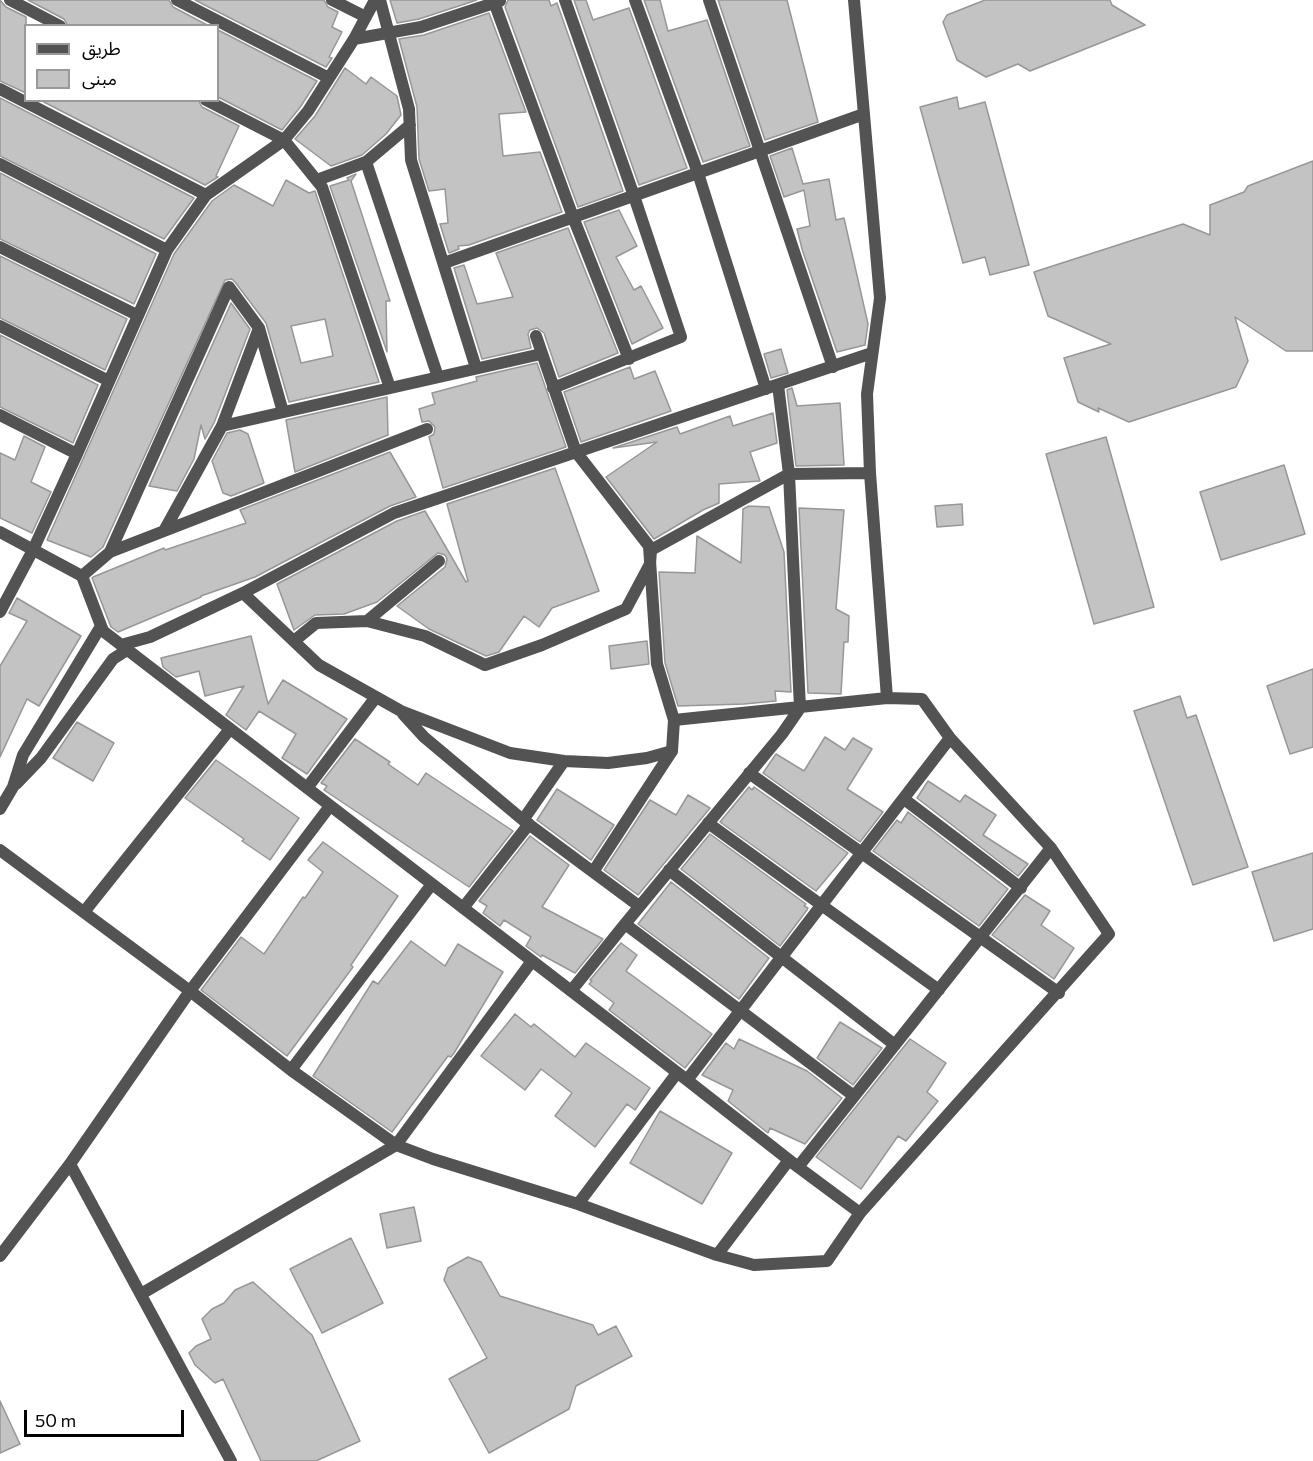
<!DOCTYPE html>
<html>
<head>
<meta charset="utf-8">
<style>
	body { margin:0 }
	#map { position:relative; width:1313px; height:1461px; overflow:hidden; background:#fff; font-family:Commissioner,"Noto Sans Arabic",sans-serif }
	canvas { display:block }
	.legend { position:absolute; left:24px; top:24px; width:195px; height:78px; box-sizing:border-box; background:#fff; border:2px solid #999; margin:0; padding:8px 10px; list-style:none; font-size:18px; color:#000 }
	.legend li { display:flex; align-items:center; gap:12px; height:30px }
	.legend b { width:30px; border:2px solid #999 }
	.scale { position:absolute; left:24px; top:1410px; width:160px; height:27px; box-sizing:border-box; border:3px solid #000; border-top:0; padding-left:8px; font-size:18px; line-height:21px; white-space:nowrap; color:#000; -webkit-text-stroke:4px #fff; paint-order:stroke }
</style>
</head>
<body>
<div id="map">
<canvas width="1313" height="1461"></canvas>
<ul class="legend">
<li><b style="height:8px;background:#535353"></b>طريق</li>
<li><b style="height:16px;background:#c3c3c3"></b>مبنى</li>
</ul>
<div class="scale">50 m</div>
</div>
<script>
const ctx = document.querySelector('canvas').getContext('2d');
ctx.lineJoin = 'round';
function fill(path, color) { ctx.fillStyle = color; ctx.fill(path, 'evenodd'); }
const shape = rows => new Path2D(rows.map(r => 'M' + r).join(''));
function strokePath(path, color, width, dash) { ctx.strokeStyle = color; ctx.lineWidth = width; ctx.lineCap = dash ? 'butt' : 'round'; ctx.setLineDash(dash || []); ctx.stroke(path); }
const building = shape([
	[0,0,6,7,26,17,26,93,0,81,0,0],
	[28,0,169,0,173,7,209,26,68,26,64,19,28,0],
	[195,0,324,0,328,7,338,12,332,27,342,32,329,57,332,58,326,67,195,0],
	[390,0,477,0,419,19,397,23,390,0],
	[508,0,549,0,551,6,557,3,623,191,578,207,505,7,508,0],
	[574,0,586,0,593,20,629,8,687,168,639,185,574,0],
	[644,0,660,0,668,31,707,20,750,146,703,162,644,0],
	[718,0,787,0,818,122,765,140,718,0],
	[985,0,1110,0,1112,5,1145,25,1030,71,1018,64,986,77,957,60,943,22,947,15,985,0],
	[489,13,526,112,499,114,503,156,540,152,562,212,469,245,458,246,459,249,449,253,440,224,448,223,445,189,429,191,419,159,417,107,399,39,424,35,489,13],
	[218,30,317,81,301,106,282,130,218,97,218,30],
	[345,68,366,84,371,77,397,96,401,115,386,134,362,155,331,166,295,139,315,116,345,68],
	[957,97,959,109,985,102,1029,265,990,275,985,257,963,263,920,107,957,97],
	[0,98,194,198,164,239,0,156,0,98],
	[40,100,198,100,202,107,239,126,216,176,218,177,205,185,40,100],
	[792,148,803,184,829,179,836,220,844,218,868,324,865,345,837,352,802,249,797,229,810,226,804,190,784,197,770,156,792,148],
	[1313,161,1313,351,1286,351,1235,317,1248,361,1236,387,1129,422,1098,408,1099,412,1078,402,1064,358,1111,344,1048,316,1034,272,1183,224,1210,235,1210,205,1244,192,1248,186,1313,161],
	[0,173,156,254,134,304,0,239,0,173],
	[356,174,351,181,390,301,386,301,387,352,330,186,349,180,347,178,356,174],
	[286,180,309,193,315,191,379,382,289,402,266,323,235,282,232,279,225,280,103,547,91,557,47,540,174,254,212,201,234,185,273,206,286,180],
	[325,319,333,356,301,363,291,326,325,319],
	[619,210,637,246,616,257,634,290,641,286,663,328,632,344,584,222,619,210],
	[568,228,618,353,559,377,544,333,537,328,530,330,528,334,531,348,482,359,454,268,464,265,477,304,513,297,496,253,568,228],
	[0,256,127,319,105,370,0,318,0,256],
	[231,303,250,329,214,423,205,439,201,425,194,459,177,491,149,486,231,303],
	[0,335,98,385,73,443,0,407,0,335],
	[781,349,788,373,771,378,764,354,781,349],
	[537,363,566,447,443,488,429,437,434,434,435,427,429,421,422,422,419,409,435,404,432,393,477,381,476,377,537,363],
	[630,367,634,379,655,371,671,411,581,442,564,392,630,367],
	[792,388,797,406,840,403,844,465,796,466,787,390,792,388],
	[387,397,388,435,295,472,286,420,387,397],
	[773,413,777,443,750,452,760,481,719,484,719,503,703,510,654,539,606,477,657,442,613,448,677,427,680,434,730,416,733,426,773,413],
	[240,430,248,434,264,483,231,496,223,493,212,461,227,433,240,430],
	[24,436,45,447,31,482,51,492,32,533,0,518,0,453,15,460,24,436],
	[1106,437,1154,607,1094,624,1046,454,1106,437],
	[390,452,416,497,390,506,255,577,201,596,201,597,118,632,111,627,92,578,93,577,164,548,165,550,246,523,240,510,390,452],
	[1284,465,1305,534,1221,560,1200,492,1284,465],
	[555,468,599,591,552,608,539,627,524,616,499,652,486,656,429,629,397,606,445,567,447,559,445,555,438,553,377,602,344,614,315,615,294,630,277,584,397,521,425,511,466,582,468,581,447,504,555,468],
	[962,504,963,525,937,527,935,506,962,504],
	[749,506,769,507,784,552,791,692,775,691,776,701,744,704,678,706,665,663,659,572,695,573,697,536,741,563,743,509,749,506],
	[799,508,844,510,836,609,849,616,848,642,844,642,841,694,808,693,799,508],
	[17,598,81,636,39,706,27,699,0,757,0,666,27,621,9,613,17,598],
	[251,636,268,704,283,680,347,719,307,774,282,758,296,734,259,711,246,730,226,715,244,686,205,696,199,671,176,677,163,667,161,658,251,636],
	[647,641,649,664,611,669,609,646,647,641],
	[1313,669,1313,747,1290,754,1267,686,1313,669],
	[1180,696,1187,718,1196,715,1248,867,1193,885,1134,711,1180,696],
	[77,722,114,743,93,781,53,758,77,722],
	[825,737,845,750,853,738,872,749,847,789,883,812,860,842,763,773,776,754,804,771,825,737],
	[355,739,390,762,388,764,418,785,426,773,513,831,469,887,324,790,327,786,321,783,355,739],
	[216,760,299,818,270,860,242,841,244,839,185,798,216,760],
	[928,781,960,802,965,795,996,815,983,835,1028,864,1018,876,917,798,928,781],
	[749,787,752,790,754,787,848,853,816,891,720,822,749,787],
	[557,789,614,825,591,860,537,820,557,789],
	[688,795,710,808,638,895,604,870,650,800,676,815,688,795],
	[908,812,1008,889,979,926,873,851,897,820,901,823,908,812],
	[710,834,806,904,804,906,808,908,807,910,780,946,681,869,710,834],
	[530,836,569,865,542,907,603,939,575,973,542,955,541,957,526,946,531,937,504,920,500,926,483,913,487,906,479,901,530,836],
	[323,842,398,896,351,965,353,967,287,1056,201,990,241,937,264,954,303,897,305,898,323,872,308,860,323,842],
	[1313,853,1313,929,1274,941,1252,872,1313,853],
	[671,882,769,958,739,999,638,924,671,882],
	[1025,895,1050,911,1041,925,1074,948,1054,979,992,935,1025,895],
	[411,941,445,966,458,944,503,972,454,1053,451,1057,448,1056,392,1132,313,1076,373,981,378,984,411,941],
	[621,943,637,955,626,971,712,1034,685,1068,609,1010,614,1003,589,984,592,981,590,980,621,943],
	[515,1014,531,1027,534,1024,575,1057,586,1043,650,1088,635,1110,627,1104,595,1147,555,1116,572,1093,541,1069,525,1090,481,1056,515,1014],
	[840,1022,882,1048,853,1085,817,1058,840,1022],
	[739,1039,807,1071,842,1098,805,1144,770,1128,768,1133,728,1101,733,1090,702,1075,726,1043,734,1049,739,1039],
	[910,1039,946,1063,927,1092,938,1101,906,1141,898,1136,861,1189,816,1157,910,1039],
	[660,1111,732,1153,702,1204,630,1163,660,1111],
	[414,1207,421,1241,387,1248,380,1214,414,1207],
	[351,1238,383,1303,322,1333,290,1269,351,1238],
	[468,1257,481,1262,500,1296,593,1325,598,1335,616,1326,632,1356,576,1386,569,1409,489,1453,449,1379,487,1358,444,1280,448,1268,468,1257],
	[253,1282,312,1335,360,1441,316,1461,261,1461,223,1379,215,1383,195,1365,189,1353,196,1346,211,1339,202,1319,212,1309,224,1303,235,1290,253,1282],
	[0,1401,20,1444,0,1453,0,1401]
]);
fill(building, '#c3c3c3');
strokePath(building, '#979797', 1.5);
strokePath(shape([
	[10,0,60,26],
	[177,0,329,78],
	[332,0,366,17],
	[380,0,409,109,411,160,476,368],
	[635,0,698,173,766,389],
	[709,0,833,367],
	[854,0,880,298,867,394,870,473,887,698],
	[494,2,573,217,629,359],
	[354,39,421,27,500,1],
	[0,89,206,195],
	[206,100,284,140,322,187,390,388],
	[366,162,438,377],
	[0,164,167,250],
	[317,180,366,162,410,125],
	[0,247,137,315],
	[444,263,864,114],
	[0,326,109,381],
	[536,336,576,452,649,546,657,664,674,720],
	[553,388,681,337,634,196,565,0],
	[0,415,77,454],
	[222,426,541,354],
	[164,531,222,426,259,328],
	[0,532,82,576,103,631,687,1080,798,1167,860,1213],
	[110,552,229,287,259,328,283,412],
	[82,576,110,552,427,429],
	[0,612,33,550,77,454,167,250,206,195,284,140,308,111,354,39,375,0],
	[367,621,439,561],
	[294,641,316,623,367,621,425,636,485,665,542,645,626,609,650,564,651,550,789,474,870,473],
	[121,645,150,637,243,593,394,513,872,353],
	[403,714,424,737,523,820,639,906],
	[749,773,1059,993],
	[16,784,41,758,113,659,127,650],
	[307,788,376,697],
	[904,799,1021,888],
	[0,809,13,787,23,755,101,626],
	[523,820,564,761],
	[708,823,939,990],
	[0,850,190,991,291,1070,396,1145,433,1159,578,1204,717,1255,754,1265,827,1261,860,1213,1109,934,1051,848,950,738,922,699,887,698,674,720,672,751,647,758,608,763,564,761,510,753,401,711,319,665,243,593],
	[669,870,895,1045],
	[593,872,672,751],
	[463,908,529,824],
	[84,912,230,729],
	[625,924,854,1096],
	[571,991,625,924,782,734,800,708,789,474,778,385],
	[291,1070,432,884],
	[687,1080,950,738],
	[70,1164,231,1461],
	[798,1167,1051,848],
	[578,1204,677,1073],
	[717,1255,789,1160],
	[0,1256,70,1164,190,991,330,806],
	[141,1294,396,1145,532,961]
]), '#535353', 12);
</script>
</body>
</html>
